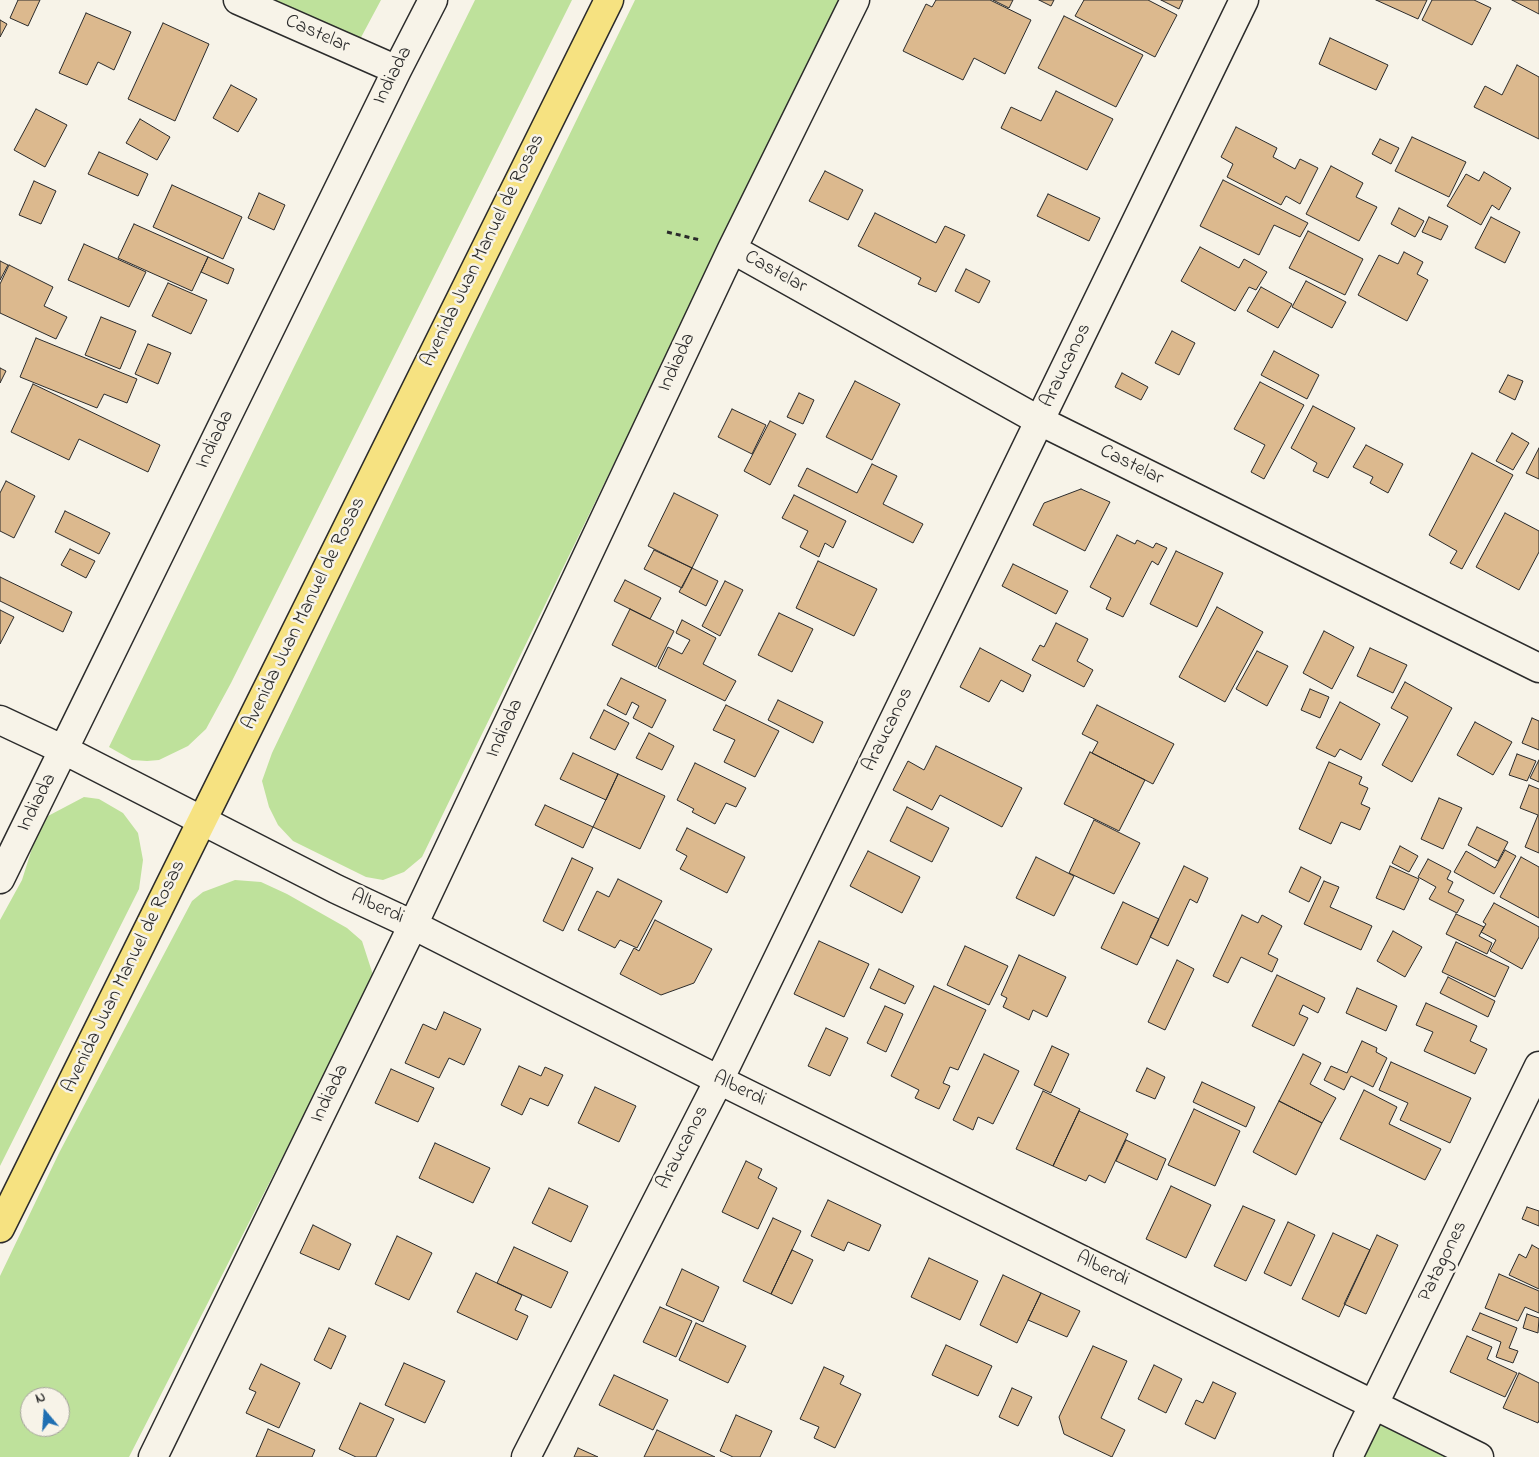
<!DOCTYPE html>
<html>
<head>
<meta charset="utf-8">
<style>
	body { margin:0 }
	#map { position:relative; width:1539px; height:1457px; overflow:hidden; background:#f7f3e8; font-family:"Indie Flower",sans-serif }
	canvas { display:block }
	.north { position:absolute; left:20px; top:1387px; width:50px; height:50px; box-sizing:border-box; background:#f7f3e8; border:1px solid #a5a39c; border-radius:50%; rotate:342deg; font-size:14px; font-weight:700; line-height:20px; text-align:center; color:#2b2b2b }
	.north::after { content:''; display:block; margin:auto; width:18px; height:22px; background:#1f6fb2; clip-path:polygon(50% 0,100% 100%,50% 72%,0 100%) }
</style>
</head>
<body>
<div id="map">
<canvas width="1539" height="1457"></canvas>
<div class="north">N</div>
</div>
<script>
const ctx = document.querySelector('canvas').getContext('2d');
ctx.lineJoin = 'round';
function fill(path, color) { ctx.fillStyle = color; ctx.fill(path, 'evenodd'); }
const shape = rows => new Path2D(rows.map(r => 'M' + r).join(''));
function strokePath(path, color, width, dash) { ctx.strokeStyle = color; ctx.lineWidth = width; ctx.lineCap = dash ? 'butt' : 'round'; ctx.setLineDash(dash || []); ctx.stroke(path); }
function label(font, color, halo, rows, align = 'center') {
  ctx.font = font + ' "Indie Flower",sans-serif'; ctx.lineWidth = 5; ctx.setLineDash([]); ctx.textBaseline = 'middle'; ctx.strokeStyle = halo; ctx.fillStyle = color; for (const [text, x, y, turn = 0] of rows) {
    ctx.save(); ctx.translate(x, y); ctx.rotate((+turn || 0) * Math.PI / 180); ctx.textAlign = isNaN(turn) ? turn : align; if (halo) ctx.strokeText(text, 0, 0); ctx.fillText(text, 0, 0); ctx.restore();
  }
}
fill(shape([
	[272,0,381,0,358,43],
	[475,0,572,0,231,683,206,729,188,746,159,760,147,761,132,760,109,747,293,369],
	[635,0,840,0,422,857,404,872,383,880,366,877,293,841,278,825,269,807,262,781,272,753,467,345],
	[84,797,99,799,123,813,138,833,143,860,139,889,0,1166,0,920,22,880,34,842,48,816],
	[235,880,261,882,287,894,347,928,362,941,374,978,129,1457,0,1457,0,1276,59,1153,192,901,203,892],
	[30,1397,60,1397,60,1427,30,1427],
	[1380,1422,1454,1457,1363,1457]
]), '#bee19b');
const building = shape([
	[18,0,40,0,28,26,10,18,18,0],
	[936,0,990,0,1031,20,1005,74,974,58,963,80,903,51,926,4,932,7,936,0],
	[993,0,1013,0,1009,8,993,0],
	[1039,0,1054,0,1051,6,1039,0],
	[1084,0,1148,0,1177,15,1155,57,1075,16,1084,0],
	[1161,0,1183,0,1179,9,1161,0],
	[1376,0,1427,0,1418,19,1376,0],
	[1432,0,1474,0,1491,8,1472,45,1422,20,1432,0],
	[1512,0,1539,0,1539,14,1512,0],
	[86,13,131,32,114,70,98,62,87,85,59,73,86,13],
	[1064,16,1143,55,1116,107,1038,68,1064,16],
	[0,20,7,24,0,37,0,20],
	[163,23,209,44,175,121,128,99,163,23],
	[1330,38,1388,65,1376,90,1319,64,1330,38],
	[1517,65,1539,77,1539,139,1474,107,1485,86,1502,95,1517,65],
	[231,85,257,99,238,132,213,118,231,85],
	[1056,91,1113,119,1087,170,1001,128,1011,107,1041,121,1056,91],
	[36,109,67,125,45,167,14,150,36,109],
	[140,119,170,137,157,160,126,143,140,119],
	[1236,127,1277,148,1273,157,1295,169,1300,159,1318,168,1300,204,1286,196,1281,205,1227,177,1233,164,1221,157,1236,127],
	[1412,137,1466,162,1449,197,1395,171,1412,137],
	[1380,139,1399,148,1391,164,1372,154,1380,139],
	[99,152,148,174,138,196,88,174,99,152],
	[1331,166,1363,183,1356,197,1377,207,1359,241,1306,214,1331,166],
	[825,171,863,190,848,220,809,201,825,171],
	[1484,172,1511,188,1499,210,1492,205,1481,225,1447,206,1466,174,1479,181,1484,172],
	[1223,180,1308,223,1300,237,1274,225,1259,255,1200,226,1223,180],
	[34,181,56,191,41,224,19,215,34,181],
	[172,185,242,217,223,259,153,227,172,185],
	[259,193,285,205,274,230,248,218,259,193],
	[1048,194,1100,218,1089,241,1037,216,1048,194],
	[1399,208,1424,221,1415,237,1391,224,1399,208],
	[875,213,936,243,945,226,965,235,936,292,918,284,921,278,858,246,875,213],
	[1429,217,1448,226,1441,240,1422,232,1429,217],
	[1491,217,1520,232,1505,263,1475,248,1491,217],
	[134,224,208,257,192,291,118,258,134,224],
	[1308,231,1363,259,1345,295,1289,268,1308,231],
	[84,244,146,272,129,307,68,280,84,244],
	[1200,247,1239,268,1244,259,1267,272,1256,290,1249,287,1235,311,1181,281,1200,247],
	[1404,252,1423,262,1417,274,1428,280,1407,321,1358,295,1379,255,1398,264,1404,252],
	[208,257,234,269,228,284,201,272,208,257],
	[0,261,8,265,0,280,0,261],
	[9,265,53,287,44,306,67,317,56,339,0,313,0,284,9,265],
	[966,269,990,281,979,303,955,291,966,269],
	[1306,281,1346,302,1332,328,1292,307,1306,281],
	[168,283,207,300,191,334,152,316,168,283],
	[1261,287,1292,304,1278,328,1247,311,1261,287],
	[101,317,136,331,120,369,85,355,101,317],
	[1172,331,1195,343,1179,375,1155,363,1172,331],
	[36,338,137,379,127,403,104,394,97,408,20,377,36,338],
	[148,344,171,353,158,384,135,374,148,344],
	[1274,351,1319,375,1307,399,1261,375,1274,351],
	[0,368,6,371,0,383,0,368],
	[1122,373,1148,387,1141,400,1115,387,1122,373],
	[1508,375,1523,381,1515,400,1499,392,1508,375],
	[855,381,900,404,872,460,826,437,855,381],
	[1260,382,1304,405,1264,479,1251,472,1265,445,1234,429,1260,382],
	[33,384,160,445,148,472,79,439,69,460,11,432,33,384],
	[799,393,814,400,803,424,787,417,799,393],
	[1313,406,1355,428,1328,478,1313,471,1317,463,1291,448,1313,406],
	[732,409,766,425,752,454,718,437,732,409],
	[770,421,796,434,770,485,744,471,770,421],
	[1512,433,1529,443,1513,470,1496,461,1512,433],
	[1366,445,1403,464,1388,493,1370,483,1373,477,1353,467,1366,445],
	[1539,448,1539,479,1526,473,1539,448],
	[1472,453,1513,475,1462,569,1450,563,1457,551,1429,535,1472,453],
	[872,464,897,476,883,504,923,524,913,543,798,486,807,468,857,493,872,464],
	[6,481,35,496,14,538,0,531,0,493,6,481],
	[1081,489,1110,502,1085,551,1033,525,1044,503,1081,489],
	[674,493,718,515,692,568,648,546,674,493],
	[794,495,846,521,833,548,825,543,819,557,800,547,808,531,782,518,794,495],
	[65,511,110,533,99,554,55,532,65,511],
	[1505,513,1539,531,1539,552,1519,590,1476,567,1505,513],
	[1117,535,1135,544,1137,540,1153,548,1156,543,1167,548,1158,565,1152,561,1123,617,1106,609,1111,598,1090,587,1117,535],
	[70,549,95,561,86,578,61,565,70,549],
	[654,550,692,568,682,588,644,569,654,550],
	[1176,551,1223,573,1197,627,1150,604,1176,551],
	[818,561,877,589,854,636,796,608,818,561],
	[1013,564,1068,591,1056,614,1002,586,1013,564],
	[692,568,718,581,706,606,679,592,692,568],
	[0,577,72,612,63,632,0,601,0,577],
	[625,580,661,598,650,619,614,601,625,580],
	[725,581,743,590,720,636,702,626,725,581],
	[1217,607,1263,632,1225,702,1179,677,1217,607],
	[630,609,674,631,656,667,612,645,630,609],
	[0,610,14,617,0,644,0,610],
	[779,613,813,629,792,672,758,655,779,613],
	[682,620,716,638,703,664,736,681,725,701,658,668,668,647,682,654,690,640,676,633,682,620],
	[1056,623,1088,639,1077,661,1093,670,1084,687,1032,660,1040,645,1044,647,1056,623],
	[1324,631,1354,647,1332,689,1303,673,1324,631],
	[980,648,1031,675,1023,692,1001,680,989,702,960,687,980,648],
	[1370,648,1407,665,1393,693,1357,676,1370,648],
	[1257,651,1288,666,1267,706,1236,689,1257,651],
	[621,678,666,700,652,728,633,718,639,706,632,702,626,715,607,705,621,678],
	[1405,682,1452,708,1412,782,1382,765,1408,717,1391,708,1405,682],
	[1310,689,1329,697,1320,718,1301,710,1310,689],
	[778,700,823,722,813,743,768,720,778,700],
	[1340,702,1380,724,1361,760,1340,749,1335,757,1316,748,1340,702],
	[726,705,779,731,755,777,724,762,735,740,713,730,726,705],
	[1097,705,1174,744,1153,784,1092,753,1098,742,1082,734,1097,705],
	[604,710,629,723,615,750,590,738,604,710],
	[1532,718,1539,721,1539,750,1522,743,1532,718],
	[1475,722,1512,742,1493,775,1457,755,1475,722],
	[649,733,674,746,662,770,636,758,649,733],
	[936,746,1022,788,1002,827,940,795,932,810,893,790,908,761,924,770,936,746],
	[1090,752,1145,780,1119,831,1064,804,1090,752],
	[573,753,618,774,606,800,560,779,573,753],
	[1517,754,1536,761,1527,781,1509,775,1517,754],
	[1539,760,1539,782,1530,778,1539,760],
	[1329,762,1362,777,1359,784,1368,788,1361,804,1370,808,1360,830,1341,822,1331,844,1299,829,1329,762],
	[695,763,746,788,736,807,726,803,715,824,692,812,694,809,677,800,695,763],
	[618,774,665,796,640,849,593,827,618,774],
	[1529,785,1539,789,1539,853,1525,847,1538,815,1520,808,1529,785],
	[1439,798,1462,808,1443,849,1421,839,1439,798],
	[545,805,593,827,583,848,535,825,545,805],
	[907,807,949,828,932,862,890,841,907,807],
	[1094,820,1140,843,1114,894,1069,873,1094,820],
	[1477,827,1508,842,1498,861,1468,845,1477,827],
	[687,828,745,857,727,893,680,869,687,856,676,850,687,828],
	[1400,846,1418,856,1409,872,1392,863,1400,846],
	[1505,850,1516,856,1494,894,1454,872,1466,851,1495,868,1505,850],
	[868,851,920,877,902,913,850,886,868,851],
	[1036,857,1074,876,1054,916,1016,898,1036,857],
	[1521,857,1539,867,1539,918,1500,897,1521,857],
	[572,858,593,868,563,931,543,921,572,858],
	[1428,859,1451,871,1447,879,1453,882,1448,892,1464,900,1457,913,1429,899,1436,887,1418,877,1428,859],
	[1184,866,1208,878,1197,903,1190,899,1168,946,1150,937,1184,866],
	[1390,866,1419,879,1404,910,1376,898,1390,866],
	[1301,867,1321,877,1309,902,1289,892,1301,867],
	[618,879,662,901,637,948,620,940,615,948,578,930,597,891,609,897,618,879],
	[1324,881,1339,887,1330,907,1372,926,1361,950,1304,924,1324,881],
	[1123,902,1159,919,1137,965,1101,948,1123,902],
	[1494,903,1539,927,1539,937,1522,969,1490,951,1496,940,1481,932,1486,924,1483,922,1494,903],
	[1456,914,1484,927,1479,936,1492,943,1487,954,1446,934,1456,914],
	[1242,915,1258,923,1262,915,1282,926,1268,954,1278,959,1272,972,1241,957,1228,983,1213,976,1242,915],
	[655,920,712,949,694,983,661,995,620,974,634,948,639,951,655,920],
	[1393,931,1422,947,1405,977,1377,961,1393,931],
	[819,941,869,964,844,1017,794,994,819,941],
	[1456,942,1509,967,1495,997,1442,972,1456,942],
	[965,946,1008,966,989,1005,947,985,965,946],
	[1019,955,1066,977,1047,1017,1033,1010,1029,1020,1003,1007,1007,998,1001,995,1019,955],
	[1177,960,1194,969,1165,1030,1148,1022,1177,960],
	[879,969,914,986,905,1004,870,988,879,969],
	[1277,975,1325,998,1318,1013,1303,1005,1299,1014,1308,1018,1294,1046,1252,1026,1277,975],
	[1448,977,1495,1001,1488,1017,1440,993,1448,977],
	[934,986,986,1010,958,1070,950,1067,943,1083,950,1086,939,1109,915,1098,919,1090,891,1076,934,986],
	[1357,988,1397,1006,1386,1031,1346,1013,1357,988],
	[1426,1003,1477,1026,1470,1041,1487,1049,1475,1074,1424,1051,1433,1032,1416,1025,1426,1003],
	[885,1006,903,1014,886,1052,867,1043,885,1006],
	[444,1012,481,1029,464,1065,449,1058,439,1078,405,1063,423,1024,436,1030,444,1012],
	[826,1028,848,1038,830,1076,808,1066,826,1028],
	[1362,1041,1377,1048,1376,1052,1387,1058,1373,1087,1351,1076,1344,1090,1324,1080,1331,1066,1347,1073,1362,1041],
	[1052,1046,1069,1054,1051,1093,1034,1085,1052,1046],
	[984,1054,1019,1071,993,1124,978,1117,973,1130,953,1120,984,1054],
	[1303,1054,1321,1063,1310,1084,1336,1098,1322,1123,1279,1101,1303,1054],
	[1391,1062,1471,1098,1450,1143,1400,1120,1408,1103,1379,1090,1391,1062],
	[519,1066,541,1076,545,1067,563,1075,548,1106,530,1098,522,1115,501,1105,519,1066],
	[1147,1068,1165,1077,1155,1099,1136,1091,1147,1068],
	[391,1069,434,1088,418,1122,375,1103,391,1069],
	[1202,1082,1255,1107,1246,1127,1193,1102,1202,1082],
	[595,1087,636,1106,619,1142,578,1123,595,1087],
	[1364,1090,1397,1107,1389,1124,1441,1149,1425,1180,1340,1139,1364,1090],
	[1043,1091,1080,1109,1053,1166,1016,1149,1043,1091],
	[1279,1101,1322,1123,1296,1175,1253,1152,1279,1101],
	[1194,1109,1240,1131,1215,1186,1168,1165,1194,1109],
	[1079,1111,1128,1134,1105,1183,1089,1175,1086,1181,1053,1166,1079,1111],
	[1126,1140,1166,1159,1157,1180,1116,1161,1126,1140],
	[435,1143,490,1168,473,1203,419,1178,435,1143],
	[746,1161,762,1169,758,1178,777,1188,758,1229,722,1212,746,1161],
	[1171,1186,1211,1205,1186,1258,1146,1239,1171,1186],
	[549,1188,588,1206,571,1242,532,1223,549,1188],
	[828,1200,881,1225,869,1251,848,1242,844,1251,811,1236,828,1200],
	[1243,1206,1275,1220,1246,1281,1214,1266,1243,1206],
	[1527,1207,1539,1211,1539,1226,1522,1219,1527,1207],
	[773,1218,801,1231,771,1294,743,1281,773,1218],
	[1288,1222,1315,1235,1291,1286,1264,1273,1288,1222],
	[313,1225,351,1244,339,1270,300,1253,313,1225],
	[1333,1233,1370,1250,1339,1317,1302,1299,1333,1233],
	[1377,1235,1398,1245,1366,1314,1344,1304,1377,1235],
	[397,1236,432,1253,409,1300,375,1284,397,1236],
	[1532,1245,1539,1249,1539,1289,1509,1275,1519,1254,1526,1258,1532,1245],
	[514,1247,568,1272,551,1308,497,1283,514,1247],
	[792,1250,813,1260,792,1304,771,1294,792,1250],
	[929,1258,978,1281,960,1320,911,1297,929,1258],
	[682,1269,719,1287,703,1322,666,1305,682,1269],
	[476,1273,522,1295,515,1310,528,1316,517,1340,457,1312,476,1273],
	[1499,1274,1539,1291,1539,1313,1525,1307,1518,1321,1485,1308,1499,1274],
	[1003,1275,1041,1293,1017,1343,980,1325,1003,1275],
	[1041,1293,1080,1311,1067,1337,1028,1320,1041,1293],
	[660,1307,692,1321,676,1357,643,1342,660,1307],
	[1480,1313,1517,1328,1509,1348,1518,1351,1513,1363,1496,1357,1501,1342,1472,1330,1480,1313],
	[1527,1314,1539,1318,1538,1333,1523,1328,1527,1314],
	[696,1323,746,1346,728,1383,679,1360,696,1323],
	[329,1328,346,1336,331,1369,314,1360,329,1328],
	[1467,1336,1492,1347,1487,1359,1517,1373,1505,1397,1450,1372,1467,1336],
	[946,1345,992,1366,978,1396,932,1375,946,1345],
	[1093,1346,1127,1361,1101,1418,1125,1430,1112,1457,1064,1434,1059,1417,1093,1346],
	[404,1363,445,1381,425,1423,385,1405,404,1363],
	[261,1364,300,1383,279,1428,246,1413,256,1392,249,1389,261,1364],
	[1154,1365,1182,1379,1166,1413,1138,1399,1154,1365],
	[824,1367,844,1376,840,1384,861,1394,835,1448,814,1438,819,1427,800,1419,824,1367],
	[1519,1373,1539,1383,1539,1420,1538,1423,1503,1408,1519,1373],
	[614,1375,668,1400,653,1430,599,1405,614,1375],
	[1213,1382,1236,1393,1215,1439,1185,1424,1196,1400,1203,1403,1213,1382],
	[1012,1388,1032,1397,1018,1426,999,1417,1012,1388],
	[360,1403,394,1419,376,1457,356,1457,339,1449,360,1403],
	[736,1415,772,1431,760,1457,733,1457,720,1451,736,1415],
	[268,1429,315,1450,312,1457,256,1457,268,1429],
	[657,1430,715,1457,644,1457,657,1430],
	[578,1448,598,1457,574,1457,578,1448]
]);
fill(building, '#dcb98e');
strokePath(building, '#2b2b2b', 1);
const minor = shape([
	[238,0,397,70],
	[732,249,1040,421,1539,668],
	[0,720,64,750,336,889,413,925,719,1080,1479,1457],
	[0,879,397,70,433,0],
	[153,1457,413,925,732,249,855,0],
	[526,1457,719,1080,1244,0],
	[1348,1457,1539,1066]
]);
const primary = shape([
	[0,1228,609,0]
]);
strokePath(minor, '#2b2b2b', 31);
strokePath(primary, '#2b2b2b', 31);
strokePath(shape([
	[667,232,700,240]
]), '#2b2b2b', 3, [5, 4]);
strokePath(minor, '#f7f3e8', 28);
strokePath(primary, '#f6e281', 28);
label('20px', '#2b2b2b', '#f7f3e8', [
	["Castelar",317,35,24],
	["Indiada",394,76,-63],
	["Avenida Juan Manuel de Rosas",484,251,-64],
	["Castelar",775,273,29],
	["Indiada",678,363,-65],
	["Araucanos",1067,366,-64],
	["Indiada",216,440,-64],
	["Castelar",1131,466,26],
	["Avenida Juan Manuel de Rosas",305,614,-64],
	["Indiada",506,729,-65],
	["Araucanos",889,730,-64],
	["Indiada",38,803,-63],
	["Alberdi",377,908,25],
	["Avenida Juan Manuel de Rosas",125,977,-64],
	["Alberdi",739,1090,26],
	["Indiada",331,1094,-64],
	["Araucanos",684,1148,-63],
	["Patagones",1444,1262,-64],
	["Alberdi",1102,1270,26]
]);
</script>
</body>
</html>
